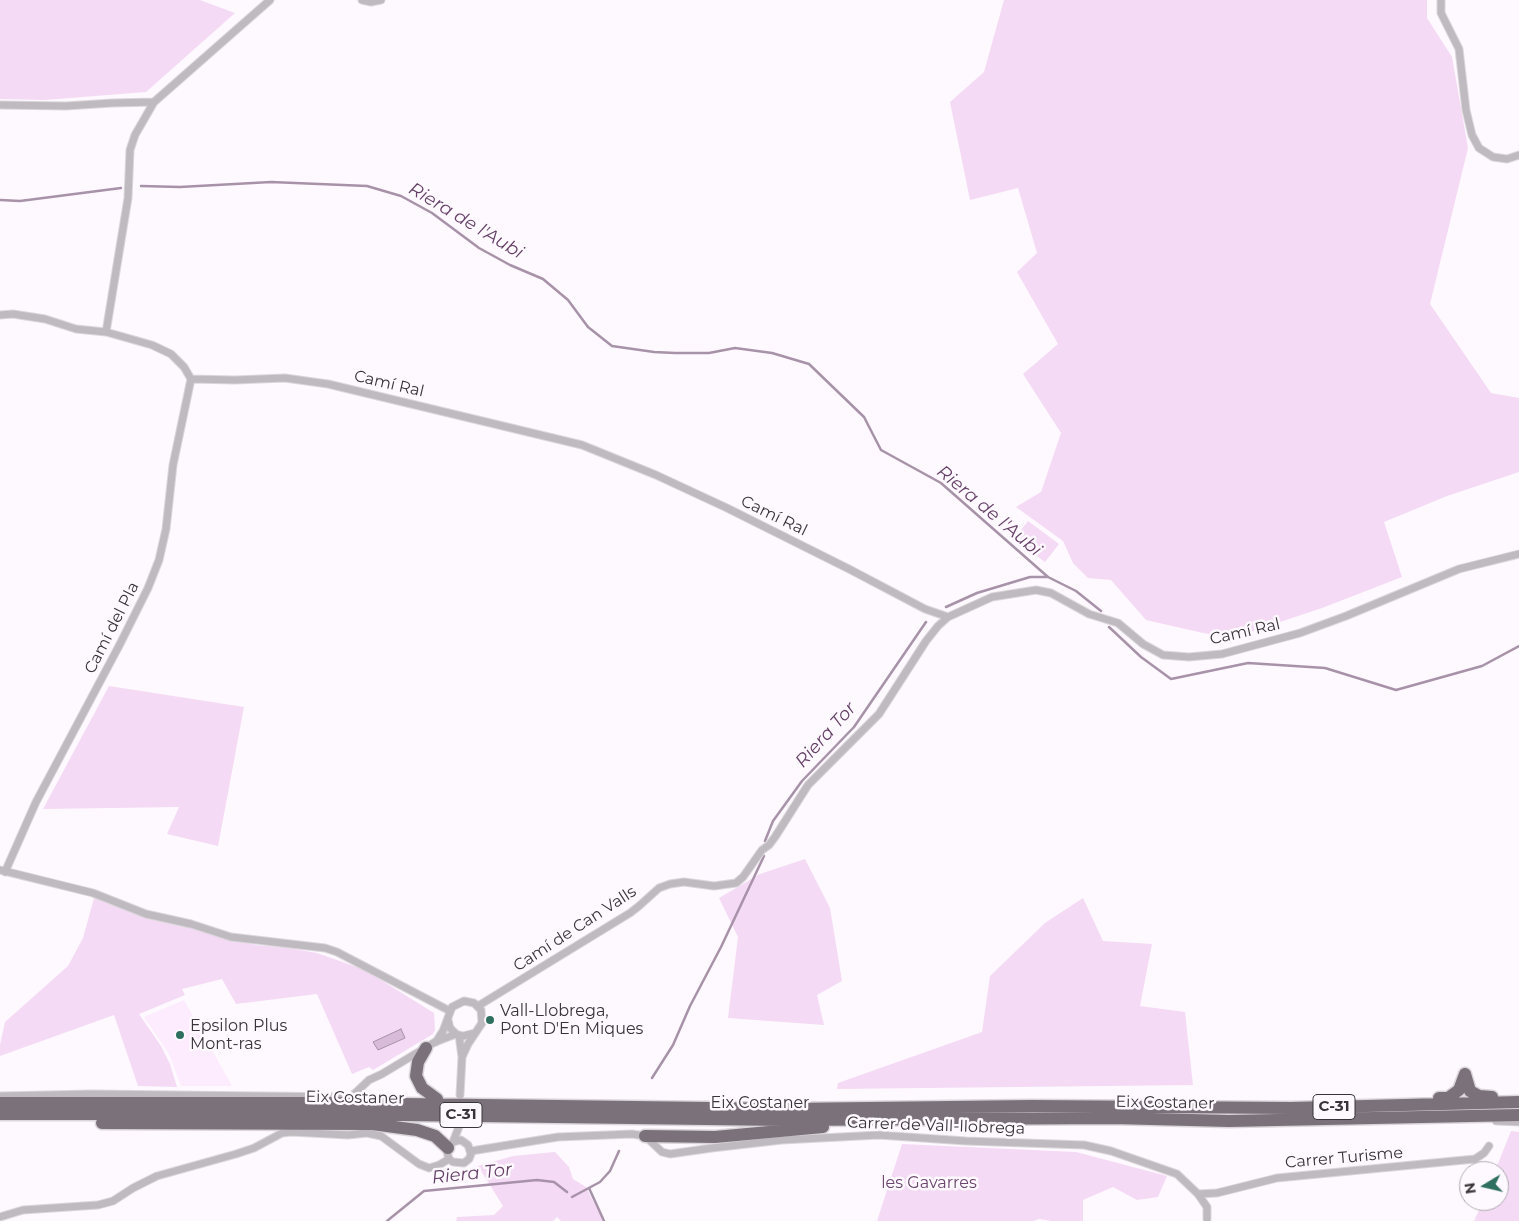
<!DOCTYPE html>
<html>
<head>
<meta charset="utf-8">
<style>
	body { margin:0 }
	#map { position:relative; width:1519px; height:1221px; overflow:hidden; background:#fef9fe; font-family:Montserrat,sans-serif }
	canvas { display:block }
	.north { position:absolute; left:1459px; top:1161px; width:50px; height:50px; box-sizing:border-box; background:#fef9fe; border:1px solid #afaaaf; border-radius:50%; rotate:261deg; font-size:14px; font-weight:700; line-height:20px; text-align:center; color:#383438 }
	.north::after { content:''; display:block; margin:auto; width:18px; height:22px; background:#2e6f5f; clip-path:polygon(50% 0,100% 100%,50% 72%,0 100%) }
</style>
</head>
<body>
<div id="map">
<canvas width="1519" height="1221"></canvas>
<div class="north">N</div>
</div>
<script>
const ctx = document.querySelector('canvas').getContext('2d');
ctx.lineJoin = 'round';
function fill(path, color) { ctx.fillStyle = color; ctx.fill(path, 'evenodd'); }
const shape = rows => new Path2D(rows.map(r => 'M' + r).join(''));
function strokePath(path, color, width, dash) { ctx.strokeStyle = color; ctx.lineWidth = width; ctx.lineCap = dash ? 'butt' : 'round'; ctx.setLineDash(dash || []); ctx.stroke(path); }
function label(font, color, halo, rows, align = 'center') {
  ctx.font = font + ' Montserrat,sans-serif'; ctx.lineWidth = 5; ctx.setLineDash([]); ctx.textBaseline = 'middle'; ctx.strokeStyle = halo; ctx.fillStyle = color; for (const [text, x, y, turn = 0] of rows) {
    ctx.save(); ctx.translate(x, y); ctx.rotate((+turn || 0) * Math.PI / 180); ctx.textAlign = isNaN(turn) ? turn : align; if (halo) ctx.strokeText(text, 0, 0); ctx.fillText(text, 0, 0); ctx.restore();
  }
}
fill(shape([
	[184,1000,232,1086,181,1086,169,1054,144,1017]
]), '#fdecfe');
fill(shape([
	[0,0,200,0,235,13,146,92,45,100,0,99],
	[1004,0,1427,0,1427,18,1452,57,1468,148,1430,304,1491,393,1519,398,1519,472,1447,496,1384,522,1402,577,1322,608,1232,638,1203,633,1146,620,1111,580,1088,578,1073,563,1063,541,1016,507,1041,492,1061,433,1023,374,1058,344,1017,272,1037,253,1018,188,970,200,950,102,984,72],
	[1028,521,1059,544,1045,562,1014,539],
	[109,686,244,707,218,846,167,834,179,807,43,809],
	[805,859,830,908,842,981,817,995,824,1025,728,1018,738,937,719,898,760,874],
	[94,898,256,945,283,947,317,953,365,970,434,1013,435,1030,433,1034,373,1070,369,1067,352,1074,317,994,236,1004,222,979,182,989,185,995,139,1014,161,1046,170,1064,177,1087,138,1086,114,1015,0,1056,0,1045,5,1022,68,966,83,938],
	[1083,898,1103,941,1152,944,1140,1006,1185,1012,1193,1085,837,1089,838,1083,982,1032,990,976,1045,923],
	[1511,1131,1519,1132,1519,1221,1474,1221,1483,1201,1499,1201,1499,1171,1495,1171],
	[902,1144,1076,1152,1167,1176,1158,1197,1137,1200,1113,1187,1083,1200,1083,1221,1052,1221,1039,1219,1033,1221,877,1221],
	[555,1152,569,1167,573,1179,586,1187,603,1221,561,1221,557,1217,553,1221,456,1221,457,1217,494,1215,503,1206,478,1166,513,1156]
]), '#f4daf5');
const water = shape([
	[401,1029,405,1038,378,1050,373,1042,401,1029]
]);
fill(water, '#d7bbd9');
strokePath(water, '#a792a9', 1);
strokePath(shape([
	[141,186,180,187,271,182,367,186,401,196,432,213,479,248,510,265,543,279,568,300,588,327,612,346,654,352,675,353,709,353,735,348,772,353,809,364,864,417,881,450,941,483,1048,577,1076,591,1101,611],
	[0,200,20,201,121,188],
	[946,607,977,593,1030,577,1048,577],
	[1109,627,1141,657,1171,679,1248,663,1325,668,1396,690,1482,666,1519,646],
	[765,841,773,821,802,781,854,727,926,622],
	[652,1078,673,1045,690,1006,721,947,764,856],
	[589,1188,604,1221],
	[572,1197,600,1182,610,1171,619,1151],
	[387,1221,424,1191,537,1180,554,1182,567,1192]
]), '#a792a9', 2.5);
const street = shape([
	[362,0,371,2,381,0],
	[1441,0,1441,13,1459,49,1466,110,1472,135,1479,148,1493,157,1507,159,1519,155],
	[0,105,66,106,112,103,154,102],
	[0,315,13,314,45,319,76,329,106,332,152,345,171,354,184,367,191,379,235,380,285,378,328,384,582,445,656,475,727,508,849,569,925,609,948,617],
	[106,332,128,198,130,150,135,135,154,102,270,0],
	[0,870,93,893,146,914,191,924,231,937,325,948,337,952,450,1011],
	[5,872,36,802,120,644,148,588,159,560,166,529,173,465,191,379],
	[478,1006,630,913,639,906,659,888,670,884,684,882,714,886,736,883,743,877,762,850,769,845,775,837,808,785,879,714,926,641,938,626,948,617,992,597,1036,590,1051,593,1089,614,1118,623,1143,644,1163,655,1189,657,1222,654,1300,633,1346,616,1459,569,1519,554],
	[448,1020,450,1028,456,1034,463,1036,475,1033],
	[459,1035,462,1057,460,1095],
	[436,1042,443,1031,452,1007,464,1001,474,1003,481,1010,482,1023,468,1044,462,1057],
	[0,1096,91,1094,351,1097,369,1080,382,1074,435,1042,456,1034],
	[1496,1121,1519,1122],
	[453,1142,461,1140,468,1145,471,1154,469,1159,464,1163,453,1162,449,1159,447,1152,448,1148,453,1142,460,1124],
	[471,1151,558,1137,632,1134,645,1136,662,1152,670,1154,712,1148,782,1140,879,1135,966,1141,1084,1145,1111,1151,1177,1174,1198,1194,1207,1207,1207,1219],
	[1198,1194,1217,1193,1277,1178,1475,1159,1484,1153,1489,1146],
	[0,1217,23,1210,98,1205,113,1201,133,1188,157,1176,236,1154,254,1148,282,1133,291,1132,348,1135,367,1133,381,1136,419,1164,429,1168,439,1165,449,1159]
]);
const highway = shape([
	[426,1048,418,1062,416,1076,422,1088,437,1099],
	[1465,1074,1470,1091,1479,1096,1492,1097],
	[1439,1098,1448,1098,1459,1090,1465,1074],
	[0,1103,327,1103,787,1109,1032,1106,1291,1108,1519,1102],
	[0,1114,328,1114,783,1120,1113,1118,1229,1121,1519,1115],
	[102,1123,372,1124,417,1130,435,1136,448,1148],
	[645,1136,715,1137,823,1127]
]);
strokePath(street, '#dad6da', 9);
strokePath(highway, '#dad6da', 15);
strokePath(street, '#bfbabf', 7);
strokePath(highway, '#7b717b', 12);
for (const [x, y, r, color] of [
	[490,1020,5,"#2e6f5f"],
	[180,1035,5,"#2e6f5f"]
]) { const dot = new Path2D(); dot.arc(x, y, r, 0, 2 * Math.PI); ctx.fillStyle = color; ctx.fill(dot); strokePath(dot, '#fef9fe', 2); }
for (const [x, y, w] of [
	[1334,1107,42],
	[461,1115,42]
]) { const box = new Path2D(); box.roundRect(x - w / 2, y - 12.5, w, 25, 4); ctx.fillStyle = '#fef9fe'; ctx.fill(box); strokePath(box, '#383438', 1); }
label('bold 15px', '#383438', null, [
	["C-31",1334,1107],
	["C-31",461,1115]
]);
label('16px', '#383438', '#fef9fe', [
	["Camí Ral",389,384,13],
	["Camí Ral",774,516,26],
	["Camí del Pla",112,628,-63],
	["Camí Ral",1245,632,-13],
	["Camí de Can Valls",575,929,-33],
	["Eix Costaner",355,1098,1],
	["Eix Costaner",760,1103],
	["Eix Costaner",1165,1103,1],
	["Carrer de Vall-llobrega",936,1126,2],
	["Carrer Turisme",1344,1158,-5]
]);
label('16px', '#383438', '#fef9fe', [
	["Vall-Llobrega,",500,1011],
	["Pont D'En Miques",500,1029],
	["Epsilon Plus",190,1026],
	["Mont-ras",190,1044]
], 'left');
label('16px', '#6c456f', '#fef9fe', [
	["les Gavarres",929,1183]
]);
label('italic 18px', '#653f68', '#fef9fe', [
	["Riera de l'Aubi",466,221,31],
	["Riera de l'Aubi",989,511,40],
	["Riera Tor",826,735,-48],
	["Riera Tor",472,1174,-6]
]);
</script>
</body>
</html>
